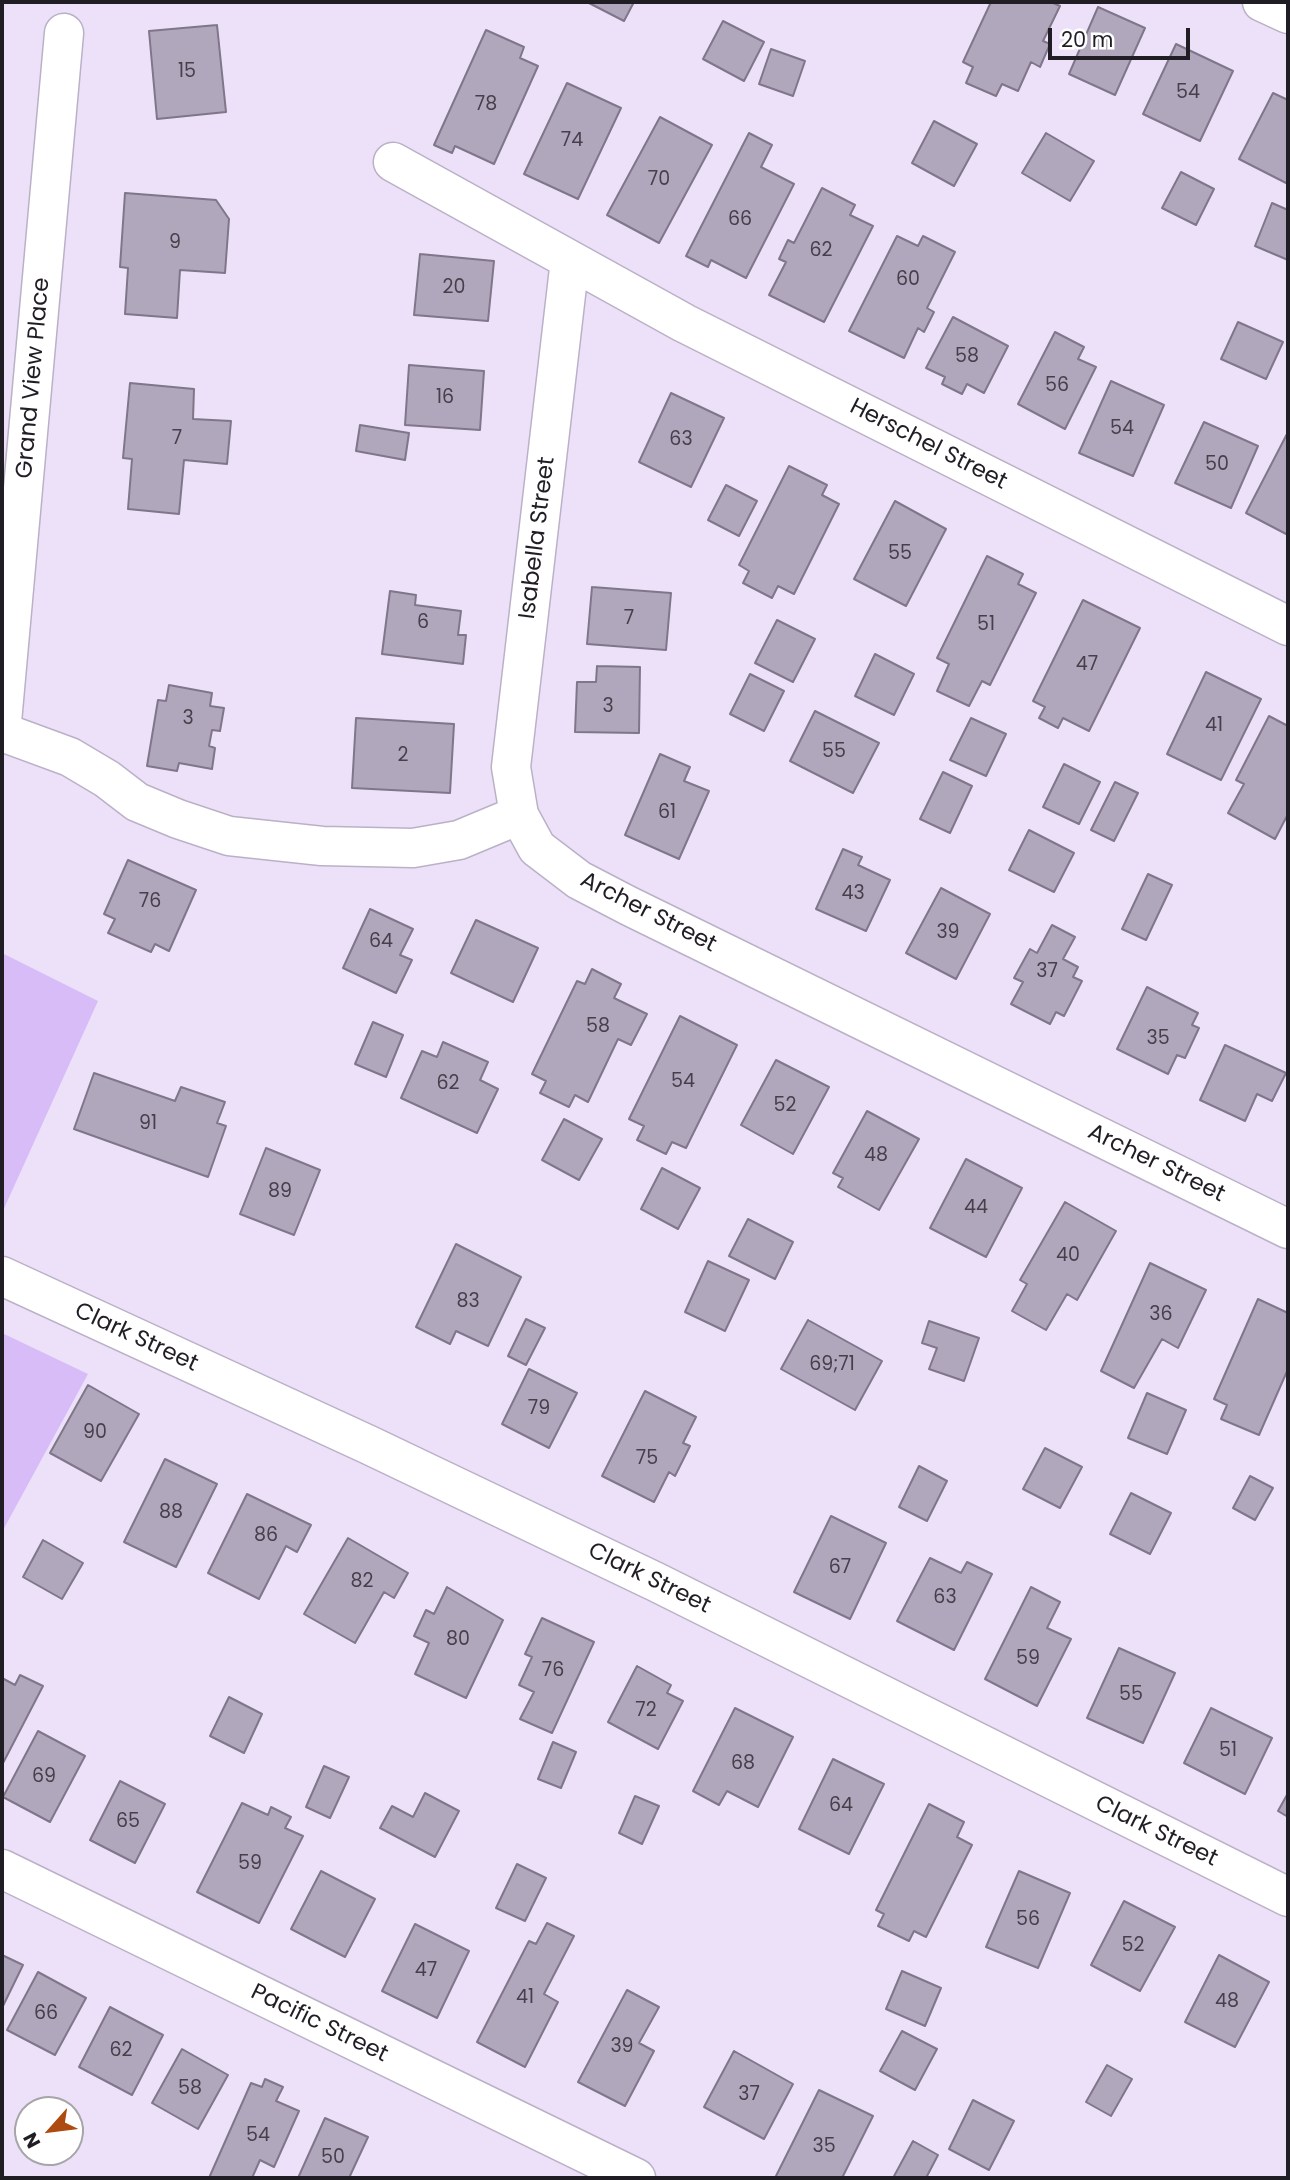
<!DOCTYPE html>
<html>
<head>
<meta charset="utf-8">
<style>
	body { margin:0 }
	#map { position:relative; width:1290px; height:2180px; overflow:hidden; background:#ece1f9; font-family:Poppins,sans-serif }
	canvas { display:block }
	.frame { position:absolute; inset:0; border:4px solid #211d25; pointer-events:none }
	.north { position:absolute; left:14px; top:2096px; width:70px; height:70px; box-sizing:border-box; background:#fff; border:2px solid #a6a5a8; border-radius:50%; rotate:242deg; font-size:19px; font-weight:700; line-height:28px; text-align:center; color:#211d25 }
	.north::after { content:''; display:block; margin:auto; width:24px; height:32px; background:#ad4b10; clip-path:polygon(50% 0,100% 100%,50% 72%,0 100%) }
	.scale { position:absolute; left:1048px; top:28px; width:142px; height:32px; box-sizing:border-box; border:4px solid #211d25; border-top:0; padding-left:9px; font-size:21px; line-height:24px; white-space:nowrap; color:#211d25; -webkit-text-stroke:5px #fff; paint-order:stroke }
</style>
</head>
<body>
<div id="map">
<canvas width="1290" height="2180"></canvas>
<div class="frame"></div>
<div class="north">N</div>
<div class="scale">20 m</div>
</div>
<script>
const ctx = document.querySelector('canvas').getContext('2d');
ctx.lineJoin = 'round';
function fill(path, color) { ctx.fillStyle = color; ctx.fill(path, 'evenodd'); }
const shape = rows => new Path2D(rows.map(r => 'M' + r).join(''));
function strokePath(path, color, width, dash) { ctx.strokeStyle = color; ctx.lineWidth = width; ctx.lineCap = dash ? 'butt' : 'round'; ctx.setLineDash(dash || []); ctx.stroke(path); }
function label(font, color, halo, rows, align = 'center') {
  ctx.font = font + ' Poppins,sans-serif'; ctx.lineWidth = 6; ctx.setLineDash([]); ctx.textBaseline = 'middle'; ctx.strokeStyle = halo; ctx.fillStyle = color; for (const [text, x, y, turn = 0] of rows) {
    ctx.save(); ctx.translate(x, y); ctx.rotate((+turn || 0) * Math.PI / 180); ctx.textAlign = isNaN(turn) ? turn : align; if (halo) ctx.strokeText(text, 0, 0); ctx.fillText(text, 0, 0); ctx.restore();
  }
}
fill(shape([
	[2,953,98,1001,2,1213],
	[2,1333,88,1374,2,1532]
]), '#d8bcf8');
const building = shape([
	[587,2,634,2,624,21,587,2],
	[991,2,1051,2,1060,6,1043,41,1050,44,1040,67,1031,62,1018,91,1002,84,996,96,966,83,973,67,963,62,991,2],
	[1098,7,1145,28,1115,95,1069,74,1098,7],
	[723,21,764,42,744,81,703,59,723,21],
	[217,25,226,112,157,119,149,31,217,25],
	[486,30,524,47,520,58,538,66,494,164,455,146,452,153,434,145,486,30],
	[1176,44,1233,71,1200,141,1143,114,1176,44],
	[771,49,805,61,793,96,759,84,771,49],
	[567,83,621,108,578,199,524,174,567,83],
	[1273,93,1288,100,1288,184,1239,159,1273,93],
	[660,117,712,145,659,243,607,215,660,117],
	[934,121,977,144,954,186,912,163,934,121],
	[749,133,772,145,761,167,794,184,746,278,711,260,708,267,686,256,749,133],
	[1046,133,1094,161,1070,201,1022,173,1046,133],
	[1181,172,1214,189,1196,225,1162,208,1181,172],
	[822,188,855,205,850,215,873,226,824,322,769,295,786,262,779,259,788,240,794,243,822,188],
	[125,193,216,200,229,219,225,273,180,270,177,318,125,314,128,268,120,267,125,193],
	[1272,203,1288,210,1288,260,1255,246,1272,203],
	[897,236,918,246,923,236,955,252,927,308,934,312,924,332,918,328,904,358,849,331,897,236],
	[420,254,494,261,488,321,414,315,420,254],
	[953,317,1008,346,984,393,967,384,962,394,942,384,945,377,926,368,953,317],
	[1238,322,1283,342,1266,379,1221,359,1238,322],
	[1055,332,1084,347,1078,359,1096,367,1065,429,1018,404,1055,332],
	[409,365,484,371,480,430,405,425,409,365],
	[1111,381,1164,405,1133,476,1079,453,1111,381],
	[130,383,194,389,193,419,231,421,227,464,184,460,179,514,128,509,132,459,123,458,130,383],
	[671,393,724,418,691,487,639,462,671,393],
	[1204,422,1258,446,1231,508,1175,483,1204,422],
	[360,425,409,433,405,460,356,451,360,425],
	[1288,432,1288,535,1246,513,1288,432],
	[789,466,827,485,822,495,839,504,794,594,778,586,772,598,743,583,749,571,739,565,789,466],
	[726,485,757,501,739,536,708,520,726,485],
	[895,501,946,529,906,606,854,579,895,501],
	[987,556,1023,574,1018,584,1036,593,990,685,982,681,969,706,937,691,949,664,937,658,987,556],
	[592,587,671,593,666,650,587,644,592,587],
	[390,591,416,595,415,605,461,611,458,635,466,635,463,664,382,654,390,591],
	[1083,600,1140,628,1089,731,1063,718,1058,728,1039,718,1045,707,1033,701,1083,600],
	[777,620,815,639,793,682,755,663,777,620],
	[875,654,914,674,894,715,855,696,875,654],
	[597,666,640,667,639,733,575,732,577,682,596,682,597,666],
	[1206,672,1261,699,1221,780,1167,754,1206,672],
	[750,674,784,691,764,731,730,714,750,674],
	[169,685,212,693,210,706,224,708,220,731,212,730,209,746,215,748,212,769,179,763,177,771,147,766,158,700,166,701,169,685],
	[815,711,879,743,853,793,790,761,815,711],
	[1269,716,1288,726,1288,814,1275,839,1228,813,1244,784,1236,780,1269,716],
	[356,718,454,724,450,793,352,788,356,718],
	[971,718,1006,734,986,776,950,760,971,718],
	[660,754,690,767,684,781,709,791,679,859,625,835,660,754],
	[1064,764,1100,782,1079,824,1043,807,1064,764],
	[943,772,972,786,950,833,920,819,943,772],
	[1115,782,1138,793,1114,841,1091,830,1115,782],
	[1029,830,1074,853,1054,892,1009,870,1029,830],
	[843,849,862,857,858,865,890,880,866,931,816,909,843,849],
	[128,860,196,890,169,951,155,944,151,952,108,933,115,919,104,914,128,860],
	[1148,874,1172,885,1146,940,1122,929,1148,874],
	[941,888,990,914,956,979,906,953,941,888],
	[370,909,413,929,400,955,412,960,396,993,343,968,370,909],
	[476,920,538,948,513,1002,451,973,476,920],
	[1052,925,1075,937,1063,959,1078,967,1073,977,1082,981,1064,1016,1056,1012,1050,1024,1011,1004,1023,982,1014,978,1030,949,1037,953,1052,925],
	[592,969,621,984,614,998,647,1014,631,1045,618,1039,588,1102,575,1095,569,1107,540,1093,546,1081,532,1074,577,981,585,984,592,969],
	[1147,987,1198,1013,1192,1025,1199,1028,1185,1058,1177,1055,1168,1074,1117,1049,1147,987],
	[680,1016,737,1045,686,1148,672,1142,666,1154,637,1140,644,1126,629,1119,680,1016],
	[373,1022,403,1035,386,1077,355,1064,373,1022],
	[443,1042,488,1062,480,1080,498,1089,477,1133,401,1098,422,1051,437,1057,443,1042],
	[1225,1045,1286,1073,1272,1101,1257,1094,1245,1121,1200,1100,1225,1045],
	[776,1060,829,1087,793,1154,741,1125,776,1060],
	[94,1073,175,1101,181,1087,225,1102,217,1123,226,1126,208,1177,74,1129,94,1073],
	[867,1111,919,1139,879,1210,838,1187,843,1178,833,1173,867,1111],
	[564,1119,602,1139,579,1180,542,1160,564,1119],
	[266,1148,320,1170,294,1235,240,1214,266,1148],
	[966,1159,1022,1188,986,1257,930,1228,966,1159],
	[662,1168,700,1188,678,1229,641,1209,662,1168],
	[1065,1202,1116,1231,1077,1300,1067,1294,1046,1330,1012,1311,1027,1284,1020,1280,1065,1202],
	[748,1219,793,1242,775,1279,729,1256,748,1219],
	[456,1244,521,1277,488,1346,456,1331,450,1344,416,1327,456,1244],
	[708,1261,749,1280,725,1331,685,1312,708,1261],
	[1150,1263,1206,1290,1178,1348,1162,1339,1134,1388,1101,1371,1150,1263],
	[1258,1299,1288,1313,1288,1369,1259,1435,1221,1419,1227,1405,1214,1399,1258,1299],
	[526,1319,545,1328,526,1365,508,1356,526,1319],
	[808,1320,882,1361,855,1410,781,1369,808,1320],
	[929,1321,979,1338,964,1381,929,1369,937,1348,922,1343,929,1321],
	[529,1369,577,1393,549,1448,502,1424,529,1369],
	[88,1385,139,1414,101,1481,50,1453,88,1385],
	[645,1391,696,1417,683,1443,690,1446,675,1476,669,1472,654,1502,602,1476,645,1391],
	[1147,1393,1186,1410,1167,1454,1128,1438,1147,1393],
	[1045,1448,1082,1467,1060,1508,1023,1489,1045,1448],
	[165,1459,217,1484,176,1567,124,1542,165,1459],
	[919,1466,947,1481,927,1521,899,1507,919,1466],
	[1250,1476,1273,1488,1255,1520,1233,1508,1250,1476],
	[1131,1493,1171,1513,1150,1554,1110,1534,1131,1493],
	[247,1494,311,1525,297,1552,286,1546,259,1599,208,1573,247,1494],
	[831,1516,886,1543,850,1619,794,1592,831,1516],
	[348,1538,408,1573,394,1598,384,1592,355,1643,304,1614,348,1538],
	[43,1540,83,1563,62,1599,23,1577,43,1540],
	[930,1558,961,1573,967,1562,992,1574,954,1650,897,1621,930,1558],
	[447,1587,503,1620,466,1698,415,1674,429,1643,414,1636,426,1610,434,1614,447,1587],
	[1031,1587,1060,1602,1047,1628,1071,1639,1037,1706,985,1679,1031,1587],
	[542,1618,594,1642,552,1733,520,1719,534,1692,519,1685,532,1657,525,1654,542,1618],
	[1119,1648,1175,1673,1143,1743,1087,1718,1119,1648],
	[637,1666,671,1685,667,1693,683,1701,658,1749,608,1722,637,1666],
	[20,1675,43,1686,2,1765,2,1678,15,1685,20,1675],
	[229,1697,262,1714,244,1753,210,1736,229,1697],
	[735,1708,793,1737,758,1807,727,1791,719,1805,693,1791,735,1708],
	[1211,1708,1272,1738,1245,1794,1184,1763,1211,1708],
	[38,1731,85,1756,50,1822,3,1797,38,1731],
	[553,1742,576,1752,561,1788,538,1779,553,1742],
	[833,1759,884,1784,849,1854,799,1829,833,1759],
	[324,1766,349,1777,330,1818,306,1807,324,1766],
	[120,1781,165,1804,135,1863,90,1840,120,1781],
	[425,1793,459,1811,435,1857,380,1828,392,1806,413,1817,425,1793],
	[1288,1793,1288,1817,1278,1811,1288,1793],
	[635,1796,659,1806,642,1844,619,1833,635,1796],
	[242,1803,268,1815,271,1807,291,1817,285,1828,303,1836,259,1923,197,1892,242,1803],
	[929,1804,964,1822,957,1837,972,1845,926,1937,914,1931,909,1941,878,1926,884,1914,876,1910,929,1804],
	[517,1864,546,1878,525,1921,496,1908,517,1864],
	[321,1871,375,1899,345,1957,291,1929,321,1871],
	[1019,1871,1070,1893,1038,1968,986,1947,1019,1871],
	[1124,1901,1175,1927,1140,1991,1091,1965,1124,1901],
	[547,1923,574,1936,544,1994,558,2002,525,2067,477,2042,529,1941,536,1944,547,1923],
	[415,1924,469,1951,437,2018,382,1991,415,1924],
	[2,1955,23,1965,2,2008,2,1955],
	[1219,1955,1269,1982,1235,2047,1185,2022,1219,1955],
	[902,1971,941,1988,925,2026,886,2009,902,1971],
	[38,1972,86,1998,55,2055,7,2030,38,1972],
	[627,1990,659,2007,639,2043,654,2051,625,2106,578,2082,627,1990],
	[110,2007,163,2035,132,2095,79,2067,110,2007],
	[902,2031,937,2049,915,2090,880,2071,902,2031],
	[182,2049,228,2075,198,2129,152,2103,182,2049],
	[734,2051,793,2084,764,2139,704,2107,734,2051],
	[1107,2065,1132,2079,1111,2116,1086,2102,1107,2065],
	[265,2079,283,2087,276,2101,299,2111,274,2167,260,2160,252,2178,209,2178,251,2083,262,2087,265,2079],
	[819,2090,873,2116,842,2178,775,2178,819,2090],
	[973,2100,1014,2121,989,2170,949,2149,973,2100],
	[325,2118,368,2137,349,2178,298,2178,325,2118],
	[913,2141,938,2155,926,2178,893,2178,913,2141]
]);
fill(building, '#b1a7bd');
strokePath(building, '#7f768a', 2);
const minor = shape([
	[1262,2,1288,14],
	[393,162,684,323,1288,626],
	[570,260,511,767,519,815,537,848,579,880,629,906,1288,1229],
	[2,722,64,33],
	[2,732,70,757,107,779,137,802,178,819,229,836,322,846,413,848,459,840,519,815],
	[2,1276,369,1445,656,1582,1288,1897],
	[2,1869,636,2178]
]);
strokePath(minor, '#bbb1c7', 41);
strokePath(minor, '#fff', 38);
label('19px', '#45404b', null, [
	["15",187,72],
	["54",1188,93],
	["78",486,105],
	["74",572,141],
	["70",659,180],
	["66",740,220],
	["9",175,243],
	["62",821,251],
	["60",908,280],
	["20",454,288],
	["58",967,357],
	["56",1057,386],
	["16",445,398],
	["54",1122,429],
	["7",177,439],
	["63",681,440],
	["50",1217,465],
	["55",900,554],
	["7",629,619],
	["6",423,623],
	["51",986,625],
	["47",1087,665],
	["3",608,707],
	["3",188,719],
	["41",1214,726],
	["55",834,752],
	["2",403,756],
	["61",667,813],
	["43",853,894],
	["76",150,902],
	["39",948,933],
	["64",381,942],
	["37",1047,972],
	["58",598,1027],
	["35",1158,1039],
	["54",683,1082],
	["62",448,1084],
	["52",785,1106],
	["91",148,1124],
	["48",876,1156],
	["89",280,1192],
	["44",976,1208],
	["40",1068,1256],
	["83",468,1302],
	["36",1161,1315],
	["69;71",832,1365],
	["79",539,1409],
	["90",95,1433],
	["75",647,1459],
	["88",171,1513],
	["86",266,1536],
	["67",840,1568],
	["82",362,1582],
	["63",945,1598],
	["80",458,1640],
	["59",1028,1659],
	["76",553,1671],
	["55",1131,1695],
	["72",646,1711],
	["51",1228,1751],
	["68",743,1764],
	["69",44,1777],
	["64",841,1806],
	["65",128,1822],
	["59",250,1864],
	["56",1028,1920],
	["52",1133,1946],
	["47",426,1971],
	["41",525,1998],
	["48",1227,2002],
	["66",46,2014],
	["39",622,2047],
	["62",121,2051],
	["58",190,2089],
	["37",749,2095],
	["54",258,2136],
	["35",824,2147],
	["50",333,2158]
]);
label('23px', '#211d25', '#fff', [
	["Grand View Place",34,378,-85],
	["Herschel Street",928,445,27],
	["Isabella Street",538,538,-83],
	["Archer Street",648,913,27],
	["Archer Street",1156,1164,26],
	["Clark Street",136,1338,25],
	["Clark Street",649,1579,26],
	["Clark Street",1156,1832,26],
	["Pacific Street",319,2024,26]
]);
</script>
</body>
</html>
